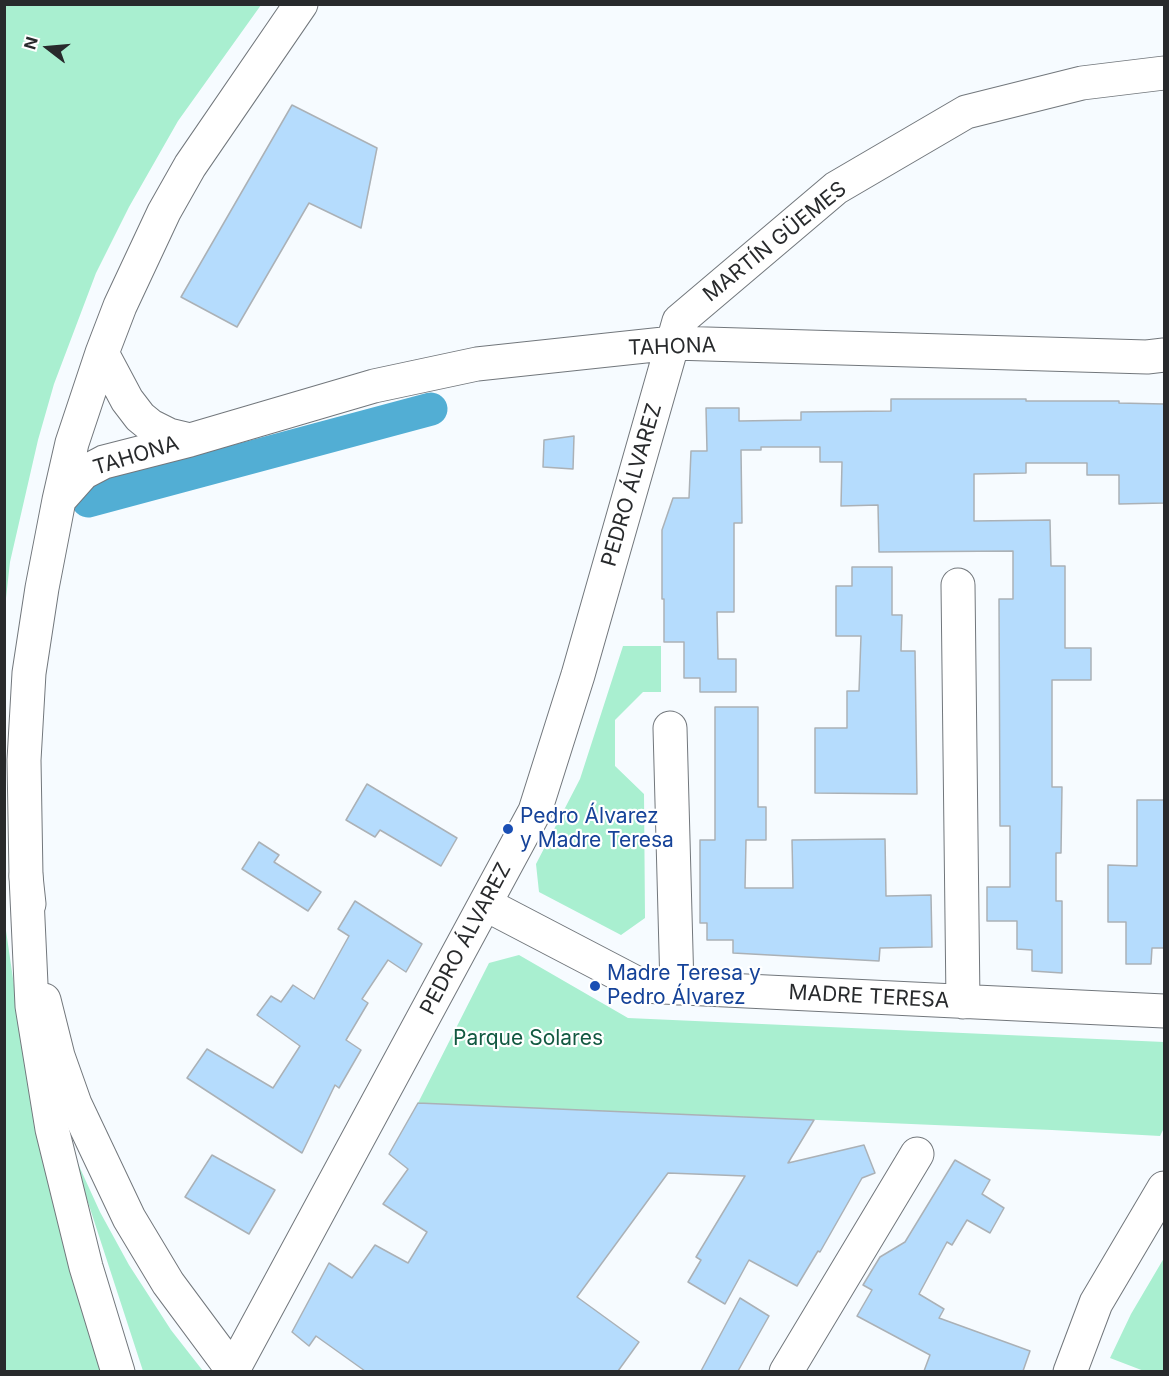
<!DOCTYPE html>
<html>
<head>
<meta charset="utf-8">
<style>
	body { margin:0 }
	#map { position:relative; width:1169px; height:1376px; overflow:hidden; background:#f6fbff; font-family:Inter,sans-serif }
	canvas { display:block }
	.frame { position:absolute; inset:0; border:6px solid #282a2c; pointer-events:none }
	.north { position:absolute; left:18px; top:18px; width:60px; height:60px; -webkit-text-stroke:4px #fff; paint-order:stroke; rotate:286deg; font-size:16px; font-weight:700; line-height:24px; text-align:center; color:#282a2c }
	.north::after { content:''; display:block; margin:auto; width:21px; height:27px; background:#282a2c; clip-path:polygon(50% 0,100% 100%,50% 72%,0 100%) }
</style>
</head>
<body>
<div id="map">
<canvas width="1169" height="1376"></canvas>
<div class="frame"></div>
<div class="north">N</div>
</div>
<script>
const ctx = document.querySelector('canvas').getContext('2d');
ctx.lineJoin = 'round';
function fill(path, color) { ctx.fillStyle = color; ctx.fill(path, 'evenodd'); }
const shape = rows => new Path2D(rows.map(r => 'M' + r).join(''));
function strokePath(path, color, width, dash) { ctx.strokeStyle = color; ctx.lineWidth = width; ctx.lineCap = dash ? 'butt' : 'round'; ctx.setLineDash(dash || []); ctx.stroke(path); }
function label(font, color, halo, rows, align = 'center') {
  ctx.font = font + ' Inter,sans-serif'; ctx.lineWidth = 4.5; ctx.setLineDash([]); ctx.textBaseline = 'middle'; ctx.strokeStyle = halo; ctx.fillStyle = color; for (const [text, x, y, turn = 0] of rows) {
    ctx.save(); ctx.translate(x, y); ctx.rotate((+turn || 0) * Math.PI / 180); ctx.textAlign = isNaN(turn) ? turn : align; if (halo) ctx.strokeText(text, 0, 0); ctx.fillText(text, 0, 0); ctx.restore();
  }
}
fill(shape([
	[5,4,261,5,178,121,129,207,96,273,54,384,38,440,10,562,5,607],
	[623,646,661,646,661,692,643,692,615,720,615,766,644,794,645,918,621,935,539,892,536,864,580,779],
	[4,917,22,1040,106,1371,5,1371],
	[519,955,628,1018,1164,1042,1164,1128,1160,1136,1052,1130,418,1103,489,963],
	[69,1144,100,1212,129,1265,171,1330,203,1371,143,1371],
	[1164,1258,1164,1371,1144,1371,1110,1358,1131,1314]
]), '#a9efd0');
strokePath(shape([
	[88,501,431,409]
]), '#52aed4', 33);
const building = shape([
	[292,105,377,148,361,228,309,203,237,327,181,297,292,105],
	[891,399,1026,399,1026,401,1119,401,1119,403,1164,404,1164,503,1119,504,1119,475,1087,475,1087,463,1026,463,1026,473,974,474,974,521,1050,520,1051,566,1065,566,1065,648,1091,648,1091,680,1052,680,1052,787,1062,787,1061,853,1056,853,1056,901,1062,901,1062,973,1032,971,1032,950,1017,949,1017,921,987,921,987,887,1010,887,1010,826,1000,826,999,599,1013,599,1013,551,879,552,878,505,841,506,842,462,820,462,820,447,761,447,761,450,741,450,742,523,734,523,734,612,717,612,718,659,736,659,736,692,700,692,700,678,684,678,684,642,664,642,664,599,662,599,662,530,673,498,689,498,691,451,707,451,706,408,739,408,739,421,801,420,801,412,891,411,891,399],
	[574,436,573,469,543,467,544,440,574,436],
	[852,567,892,567,892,615,902,615,901,651,915,651,917,794,815,793,815,728,847,728,847,691,859,691,861,636,836,636,836,586,852,586,852,567],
	[715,707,758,707,758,807,766,807,766,840,746,840,745,888,793,888,792,840,885,839,886,896,931,895,932,947,880,948,879,961,733,953,733,940,707,940,707,923,700,923,700,840,715,840,715,707],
	[367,784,457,838,441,866,380,830,375,837,346,820,367,784],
	[1137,800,1164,800,1164,948,1152,948,1151,964,1126,964,1126,922,1108,922,1108,865,1137,866,1137,800],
	[259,842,279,855,274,862,321,892,308,911,242,869,259,842],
	[355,901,422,944,406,972,388,960,362,999,368,1003,346,1040,361,1050,339,1088,335,1085,302,1153,187,1078,207,1049,273,1088,300,1046,257,1015,271,996,281,1002,293,985,314,999,349,936,338,929,355,901],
	[418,1103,814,1120,788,1163,864,1145,875,1173,862,1178,820,1252,818,1251,797,1286,749,1260,725,1304,688,1282,701,1260,696,1257,745,1176,668,1173,577,1297,639,1342,618,1371,365,1371,316,1336,309,1346,292,1332,329,1263,352,1278,375,1245,408,1263,427,1232,383,1204,408,1169,389,1154,418,1103],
	[212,1155,275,1190,249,1234,185,1197,212,1155],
	[955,1160,990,1180,982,1194,1004,1208,990,1233,967,1220,952,1245,947,1242,919,1294,944,1309,939,1318,1030,1351,1023,1371,924,1371,930,1355,857,1316,872,1290,863,1285,880,1257,905,1242,955,1160],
	[740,1298,769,1316,738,1371,701,1371,740,1298]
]);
fill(building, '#b5dcfd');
strokePath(building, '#abb1b6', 1.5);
const minor = shape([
	[102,353,127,400,140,417,151,426,169,435,190,440],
	[59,500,83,473,104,462,190,440,374,386,477,364,673,343,1147,357,1164,355],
	[958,585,963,1002],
	[670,728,677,988],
	[29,904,26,876,24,760,29,673,42,588,59,500,72,443,102,353,120,306,164,212,190,166,301,4],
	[485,904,642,986,1164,1011],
	[44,1000,58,1056,75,1104,129,1218,168,1283,234,1372],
	[233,1370,535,811,578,675,679,321,836,188,966,112,1082,83,1164,73],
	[786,1372,917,1154],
	[1070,1372,1096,1303,1164,1188]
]);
const highway = shape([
	[26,876,32,1006,52,1129,86,1267,118,1372]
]);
strokePath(minor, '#72777c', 35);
strokePath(highway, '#72777c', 35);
strokePath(minor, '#fff', 33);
strokePath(highway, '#fff', 33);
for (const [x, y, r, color] of [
	[508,829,6,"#1a4fb4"],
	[595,986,6,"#1a4fb4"]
]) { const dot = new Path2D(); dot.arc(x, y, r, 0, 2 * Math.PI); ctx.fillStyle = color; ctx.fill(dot); strokePath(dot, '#fff', 2); }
label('21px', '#282a2c', '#fff', [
	["MARTÍN GÜEMES",775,242,-39],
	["TAHONA",672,347,-2],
	["TAHONA",136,456,-17],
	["PEDRO ÁLVAREZ",632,485,-74],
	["PEDRO ÁLVAREZ",466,939,-62],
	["MADRE TERESA",869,997,3]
]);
label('21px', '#164399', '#fff', [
	["Pedro Álvarez",520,817],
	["y Madre Teresa",520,841],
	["Madre Teresa y",607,974],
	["Pedro Álvarez",607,998]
], 'left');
label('21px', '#125941', '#fff', [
	["Parque Solares",528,1039]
]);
</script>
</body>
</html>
